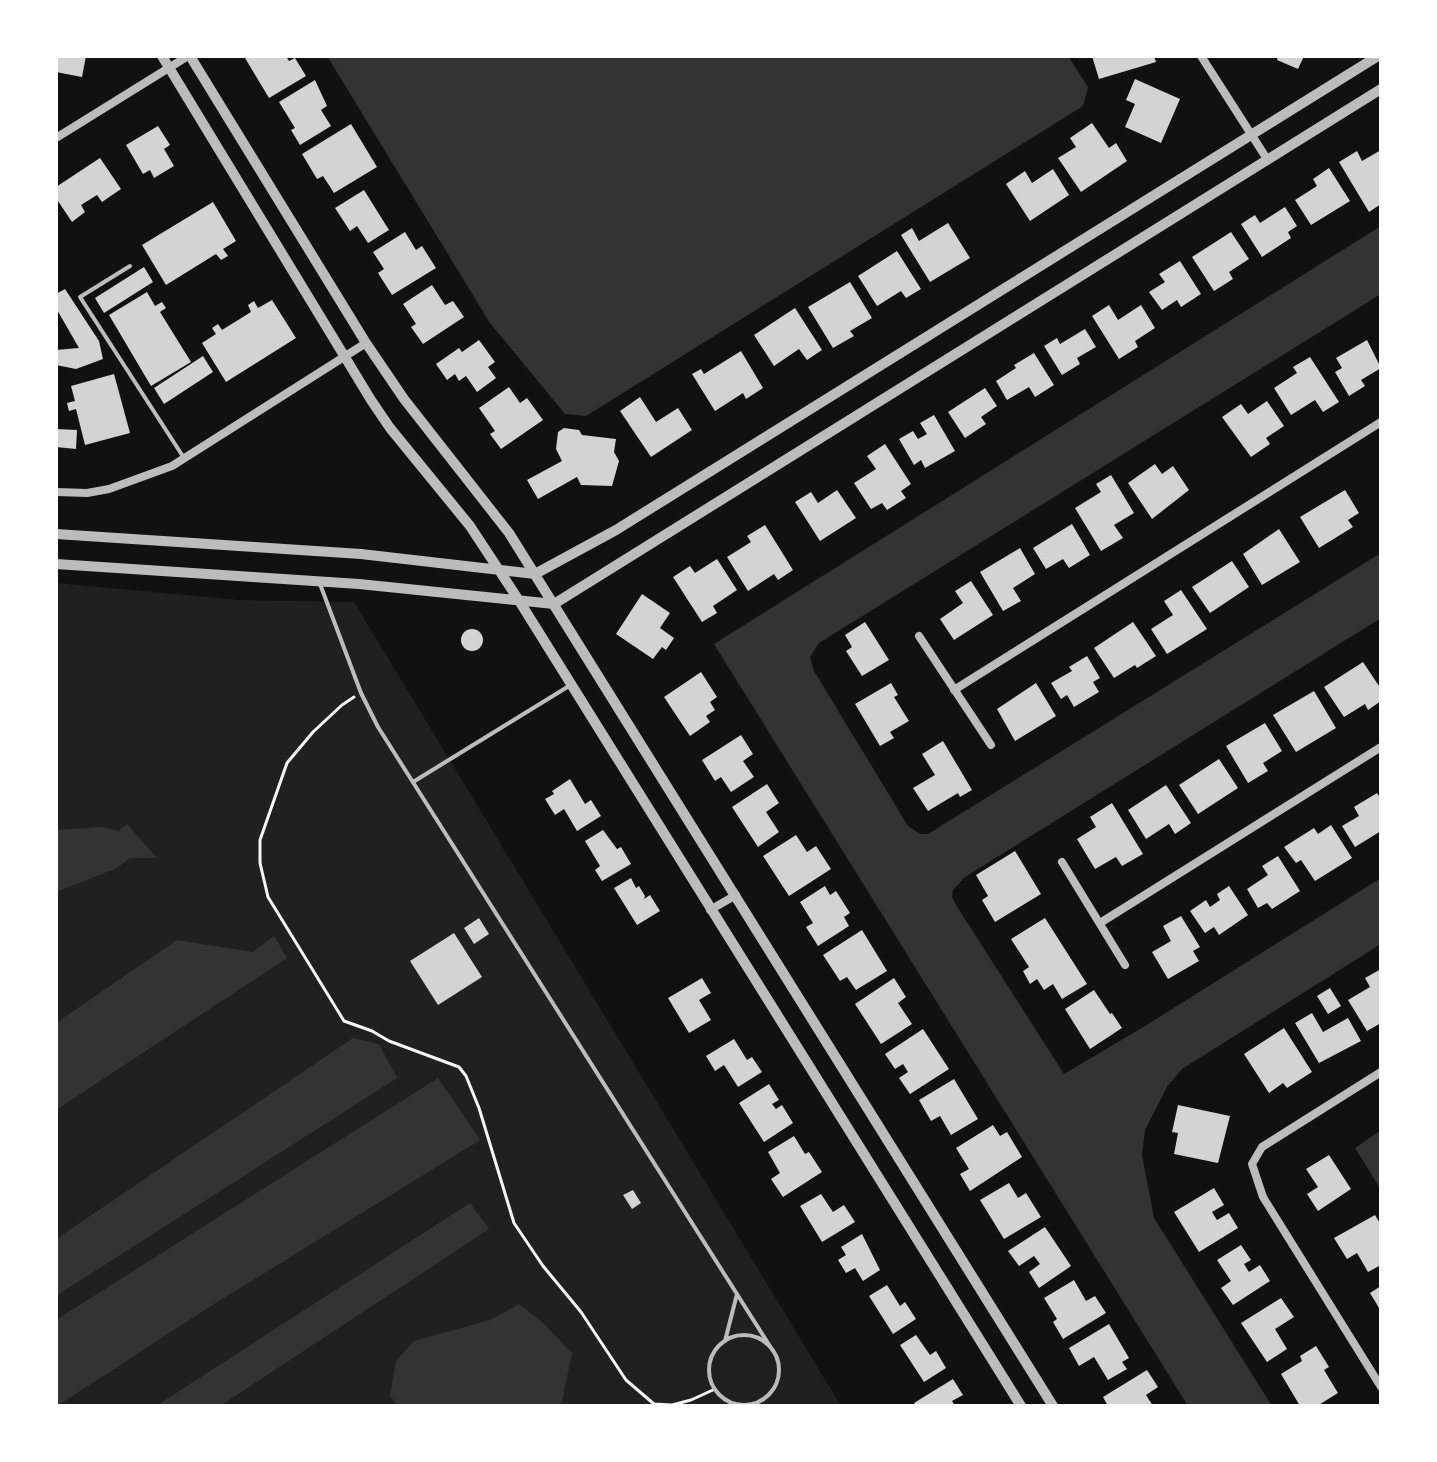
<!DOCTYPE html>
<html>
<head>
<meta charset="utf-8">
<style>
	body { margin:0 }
	#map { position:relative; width:1437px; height:1462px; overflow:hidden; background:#111; font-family:Signika,sans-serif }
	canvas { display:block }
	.frame { position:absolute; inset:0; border:58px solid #fff; pointer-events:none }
</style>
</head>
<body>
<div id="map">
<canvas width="1437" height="1462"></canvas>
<div class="frame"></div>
</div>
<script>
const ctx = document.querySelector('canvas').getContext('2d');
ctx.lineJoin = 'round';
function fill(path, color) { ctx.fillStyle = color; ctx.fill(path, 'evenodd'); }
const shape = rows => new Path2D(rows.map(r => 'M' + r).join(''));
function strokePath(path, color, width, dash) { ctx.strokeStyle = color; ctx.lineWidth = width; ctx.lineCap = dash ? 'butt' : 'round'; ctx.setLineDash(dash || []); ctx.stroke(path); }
fill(shape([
	[56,583,239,600,354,602,841,1406,56,1406]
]), '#202020');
fill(shape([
	[327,56,1068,56,1088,87,1083,106,586,416,565,414,490,323],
	[1381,226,1381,294,819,643,810,657,814,671,908,826,920,834,928,834,1381,553,1381,618,965,877,953,890,952,897,956,905,1064,1074,1145,1026,1381,878,1381,944,1182,1069,1167,1087,1145,1130,1142,1155,1154,1218,1272,1406,1188,1406,714,644],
	[127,824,157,858,130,858,117,868,56,892,56,830,103,827,119,831],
	[274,936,287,958,56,1110,56,1023,177,940,253,952],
	[353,1038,379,1044,397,1078,56,1296,56,1239],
	[438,1078,480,1140,211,1306,57,1406,56,1320],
	[1381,1130,1381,1190,1355,1148],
	[470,1203,489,1229,220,1406,156,1406],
	[519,1304,543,1323,572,1353,561,1406,398,1406,390,1396,396,1361,414,1341,490,1320]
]), '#333');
fill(shape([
	[56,56,86,56,82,77,56,72],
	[249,56,286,56,289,61,295,58,306,76,269,98,245,58],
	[1092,56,1154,56,1156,62,1099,79],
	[1278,56,1304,56,1298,69,1277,60],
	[1135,79,1180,99,1161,143,1125,127,1135,104,1126,100],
	[315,80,327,106,321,110,331,126,300,145,291,130,295,128,279,102],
	[1092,123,1109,148,1116,143,1127,161,1081,192,1058,158,1076,147,1070,138],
	[351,124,377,167,334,193,323,176,317,179,302,154],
	[158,126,170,145,164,149,174,166,154,178,150,170,143,174,126,145],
	[1381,150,1381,204,1369,212,1339,162,1357,151,1362,161],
	[100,158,121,189,102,202,97,195,81,205,85,212,72,222,56,198,56,187],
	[1329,168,1350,201,1311,225,1295,200,1317,186,1313,179],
	[1053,169,1069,195,1030,221,1006,184,1025,171,1032,183],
	[364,190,389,230,368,243,357,226,350,231,335,208],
	[213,202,236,241,223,249,228,256,221,260,216,254,166,285,142,245],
	[1285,207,1297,226,1288,232,1291,238,1262,257,1241,224,1255,215,1260,223],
	[948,223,970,258,930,282,901,235,912,228,919,241],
	[405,232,416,250,422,246,436,268,392,295,378,273,384,269,373,252],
	[1231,232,1249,259,1229,272,1233,279,1214,291,1192,257],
	[897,251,921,289,906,298,901,291,877,306,858,276],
	[1180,261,1201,294,1181,307,1177,300,1162,310,1149,292,1165,282,1159,274],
	[144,267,153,282,104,313,95,298],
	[850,282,872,318,850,331,854,336,833,348,808,307],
	[432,285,445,305,453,301,464,317,423,344,411,327,416,324,403,304],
	[65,289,99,341,103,359,76,369,56,365,56,350,79,348,56,308,56,294],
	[147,292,155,306,162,302,166,308,160,312,191,362,151,386,109,315],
	[272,300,296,338,226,382,202,343,216,334,212,328,218,324,222,330,251,312,248,305,254,301,258,308],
	[1109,305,1118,320,1141,305,1155,328,1135,341,1138,347,1119,359,1092,316],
	[795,308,822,350,807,360,799,349,774,366,754,335],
	[1085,329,1096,347,1077,358,1080,364,1062,375,1044,346,1057,338,1060,344],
	[479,340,495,362,488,367,496,378,477,392,466,376,459,381,455,374,447,380,436,364,459,348,462,352],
	[1367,340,1381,368,1361,380,1365,386,1349,396,1335,372,1342,368,1336,358],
	[741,351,763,388,746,399,743,393,715,411,692,374,701,369,704,374],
	[1034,353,1054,385,1035,397,1029,387,1007,400,996,381,1016,368,1014,365],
	[203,356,213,372,164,404,154,388],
	[1310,357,1339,402,1323,412,1315,400,1291,415,1274,388,1297,373,1293,367],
	[114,374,130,433,85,445,76,409,69,411,67,403,75,401,71,386],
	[509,387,520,403,527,398,543,420,501,449,490,434,495,431,479,408],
	[985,388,997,406,981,417,986,424,965,438,948,412],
	[640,397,656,422,678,408,692,430,651,457,620,411],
	[1267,401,1284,426,1266,438,1270,444,1251,457,1222,417,1241,404,1248,414],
	[934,415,955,451,925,468,921,460,914,465,899,439,913,431,918,439,927,434,920,423],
	[564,428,579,430,582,435,616,439,614,452,619,461,612,486,581,485,577,477,538,499,527,480,562,461,556,449,558,432],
	[56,429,77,430,76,449,56,447],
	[885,444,911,484,901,491,906,498,887,510,882,503,871,509,854,483,876,469,867,456],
	[1155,464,1162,474,1173,466,1189,490,1152,519,1128,483],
	[1111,475,1134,513,1114,525,1123,538,1101,551,1075,508,1101,492,1096,484],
	[837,490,856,518,820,541,795,502,811,492,818,503],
	[1345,490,1359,513,1348,520,1353,527,1319,548,1300,517],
	[1072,524,1090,555,1069,568,1063,559,1046,569,1033,548],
	[765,525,793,570,778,580,774,574,748,591,727,557,751,542,747,536],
	[1279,529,1300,562,1262,585,1243,554],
	[1020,548,1035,574,1013,588,1021,601,1003,611,980,572],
	[717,559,737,590,713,606,717,613,702,622,673,577,690,566,695,573],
	[1232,561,1249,587,1210,613,1192,587],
	[971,581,993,615,954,640,940,619,963,603,955,591],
	[1181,590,1207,629,1167,654,1151,629,1173,615,1164,601],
	[642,594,670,613,660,628,674,638,666,650,662,647,653,659,616,634],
	[865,622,889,660,862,676,846,651,852,647,845,635],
	[1133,622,1156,656,1137,668,1135,665,1114,678,1094,648],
	'461 640a11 11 0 1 1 22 0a11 11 0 1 1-22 0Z',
	[1087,656,1100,678,1093,682,1099,692,1074,707,1067,695,1061,699,1051,683,1072,671,1069,667],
	[1363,662,1381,689,1381,701,1368,710,1365,704,1344,717,1324,687],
	[701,672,717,697,710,702,715,710,706,716,710,722,690,736,664,697],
	[891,683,898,695,894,697,909,721,890,732,894,738,880,746,855,704],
	[1036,683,1056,716,1015,741,997,709],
	[1314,691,1336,728,1296,752,1273,715],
	[1265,723,1282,751,1263,763,1268,771,1248,783,1226,746],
	[741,735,753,754,743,761,754,777,731,792,721,777,715,781,702,760],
	[943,741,972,790,960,797,958,793,928,811,913,788,935,775,922,754],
	[1219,759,1238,788,1198,814,1179,785],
	[570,779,585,804,591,800,601,816,577,831,564,809,555,815,545,799,554,794,552,791],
	[767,784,779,803,766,812,779,832,758,847,732,807],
	[1166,785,1191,823,1175,834,1169,824,1146,839,1128,810],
	[1377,793,1381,799,1381,831,1355,847,1342,826,1359,816,1354,807],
	[1112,803,1143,854,1122,866,1116,857,1095,869,1077,839,1096,827,1090,817],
	[1331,825,1352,858,1315,881,1301,860,1296,863,1284,847,1314,828,1318,834],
	[603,830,617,849,621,847,631,864,602,881,595,870,600,866,585,841],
	[796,835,807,852,816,846,831,869,789,896,763,856],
	[1015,851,1041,894,995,922,982,900,988,896,976,875],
	[1278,856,1300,891,1272,909,1267,903,1258,908,1247,889,1268,875,1262,866],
	[631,878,636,888,639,886,645,896,644,899,650,895,660,911,637,925,614,888],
	[825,886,830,895,836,891,850,913,844,917,849,926,818,946,806,927,813,923,800,902],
	[1229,886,1248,915,1219,935,1214,927,1205,933,1190,911,1206,900,1210,907,1220,900,1217,894],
	[1181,916,1200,947,1193,951,1199,961,1168,979,1152,952,1171,941,1163,926],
	[479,918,489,934,474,944,464,928],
	[1045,918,1087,984,1062,999,1053,984,1044,990,1037,979,1030,984,1023,971,1029,967,1011,939],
	[862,930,887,971,856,990,847,977,840,981,823,955],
	[454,933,482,977,438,1005,410,961],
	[1381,969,1381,1023,1367,1031,1348,1000,1370,987,1365,978],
	[702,978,711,993,699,1000,711,1020,689,1033,668,998],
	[894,978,906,997,898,1003,912,1024,881,1044,855,1004],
	[1330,988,1341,1006,1328,1014,1317,996],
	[1094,990,1110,1014,1112,1013,1122,1028,1090,1049,1065,1009],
	[1312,1013,1323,1032,1348,1018,1361,1041,1319,1063,1295,1023],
	[1284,1028,1312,1072,1287,1088,1283,1083,1269,1093,1244,1054],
	[923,1029,949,1069,910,1094,899,1078,908,1072,903,1064,895,1069,885,1054],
	[734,1039,747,1060,752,1057,762,1072,738,1087,724,1065,715,1071,706,1056],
	[954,1079,978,1119,951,1135,940,1116,931,1121,919,1100],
	[769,1084,779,1100,772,1104,776,1109,782,1105,793,1123,764,1142,739,1103],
	[1178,1105,1230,1116,1218,1163,1174,1154,1178,1133,1172,1132],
	[993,1125,1000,1136,1007,1132,1022,1157,970,1191,960,1174,969,1169,956,1148],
	[794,1136,805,1154,809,1152,822,1172,783,1197,771,1179,780,1173,768,1152],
	[1329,1155,1351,1189,1318,1211,1307,1194,1318,1187,1306,1169],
	[1009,1183,1018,1198,1026,1193,1041,1217,1004,1239,980,1200],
	[1214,1188,1224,1205,1212,1212,1217,1220,1229,1213,1238,1228,1199,1252,1174,1212],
	[633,1190,641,1203,632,1209,623,1195],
	[821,1194,833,1212,844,1205,855,1222,822,1242,800,1206],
	[1375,1215,1381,1225,1381,1265,1368,1272,1357,1253,1347,1259,1334,1238],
	[1045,1227,1071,1266,1039,1288,1029,1272,1040,1264,1034,1256,1019,1266,1008,1251],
	[862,1234,880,1270,863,1281,855,1268,846,1273,838,1260,846,1255,841,1247],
	[1241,1245,1251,1260,1244,1264,1249,1272,1260,1265,1270,1281,1233,1305,1221,1288,1231,1281,1217,1260],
	[1074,1280,1086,1301,1095,1296,1106,1313,1063,1339,1053,1322,1057,1319,1044,1298],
	[887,1285,900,1306,905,1302,916,1319,893,1334,869,1296],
	[1381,1286,1381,1307,1379,1308,1370,1293],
	[1281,1298,1294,1317,1275,1329,1287,1349,1267,1362,1241,1323],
	[1109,1324,1129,1358,1122,1362,1127,1369,1108,1380,1094,1357,1079,1366,1069,1348],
	[916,1335,930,1355,936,1351,946,1368,924,1382,900,1345],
	[1316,1346,1329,1367,1324,1370,1338,1393,1317,1406,1300,1406,1281,1374,1302,1361,1300,1356],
	[1147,1370,1158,1387,1146,1395,1153,1406,1108,1406,1103,1397],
	[953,1379,963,1395,952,1401,955,1406,916,1406,914,1403]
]), '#d3d3d3');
strokePath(shape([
	[354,697,342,705,313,732,287,763,260,840,260,863,268,897,344,1021,372,1031,389,1041,459,1067,466,1076,479,1108,514,1223,543,1266,581,1312,626,1380,654,1404,672,1405,691,1400,715,1389]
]), '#f5f5f5', 3);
strokePath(shape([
	[130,266,80,297,184,458],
	[320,584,361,693,378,727,773,1351],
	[413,782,569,686],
	'709 1370a35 35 0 1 1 70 0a35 35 0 1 1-70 0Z',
	[725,1341,737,1294]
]), '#bcbcbc', 4);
strokePath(shape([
	[1201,56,1267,159],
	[56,138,188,56],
	[56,492,87,493,109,489,172,466,366,343],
	[919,636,991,745],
	[954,690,1381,422],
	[1062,862,1125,965],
	[710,910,736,895],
	[1100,923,1381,747],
	[1381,1072,1262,1147,1252,1164,1263,1197,1381,1387]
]), '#bcbcbc', 8);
strokePath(shape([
	[162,56,371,400,390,428,470,526,518,599,1021,1406],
	[190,56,366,343,404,399,509,533,1053,1406],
	[56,534,361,554,535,574,616,530,1378,56],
	[56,564,359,584,554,604,1381,89]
]), '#bcbcbc', 10);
</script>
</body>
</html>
